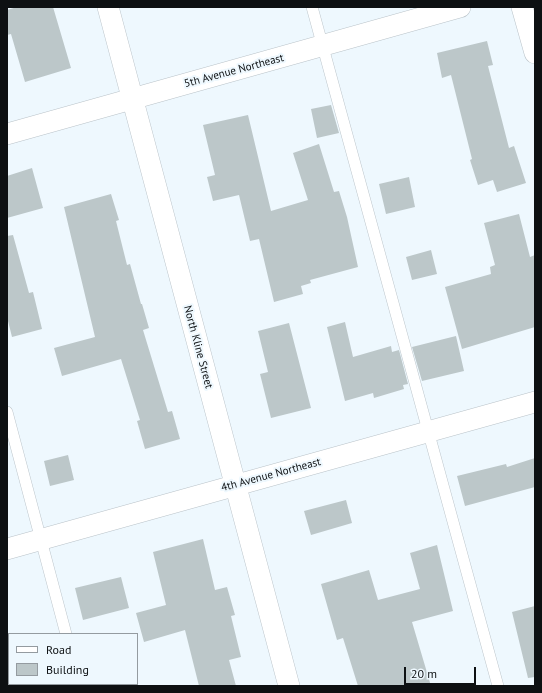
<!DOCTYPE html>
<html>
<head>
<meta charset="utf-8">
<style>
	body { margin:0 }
	#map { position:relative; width:542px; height:693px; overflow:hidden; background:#eef8fe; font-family:"PT Sans",sans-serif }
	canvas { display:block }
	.frame { position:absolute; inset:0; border:8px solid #0d1012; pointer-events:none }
	.legend { position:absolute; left:8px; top:633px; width:130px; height:52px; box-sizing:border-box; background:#eef8fe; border:1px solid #949ba0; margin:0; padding:5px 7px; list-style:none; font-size:12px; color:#0d1012 }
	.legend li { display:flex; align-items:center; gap:8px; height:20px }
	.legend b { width:20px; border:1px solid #949ba0 }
	.scale { position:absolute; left:404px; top:667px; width:72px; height:18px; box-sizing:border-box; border:2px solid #0d1012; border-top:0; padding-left:5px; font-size:12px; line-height:14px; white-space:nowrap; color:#0d1012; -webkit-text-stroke:3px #eef8fe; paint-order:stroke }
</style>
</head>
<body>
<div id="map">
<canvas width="542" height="693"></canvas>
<div class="frame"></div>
<ul class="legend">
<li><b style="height:5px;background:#fff"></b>Road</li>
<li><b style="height:11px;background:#bcc7c9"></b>Building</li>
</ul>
<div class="scale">20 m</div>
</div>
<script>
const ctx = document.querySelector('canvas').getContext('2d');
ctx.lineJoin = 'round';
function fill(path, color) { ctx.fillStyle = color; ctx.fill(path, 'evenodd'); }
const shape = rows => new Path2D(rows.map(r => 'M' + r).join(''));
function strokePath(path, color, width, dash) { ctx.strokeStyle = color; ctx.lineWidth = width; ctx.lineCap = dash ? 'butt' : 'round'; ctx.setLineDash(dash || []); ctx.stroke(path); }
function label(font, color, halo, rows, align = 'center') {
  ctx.font = font + ' "PT Sans",sans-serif'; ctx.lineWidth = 4; ctx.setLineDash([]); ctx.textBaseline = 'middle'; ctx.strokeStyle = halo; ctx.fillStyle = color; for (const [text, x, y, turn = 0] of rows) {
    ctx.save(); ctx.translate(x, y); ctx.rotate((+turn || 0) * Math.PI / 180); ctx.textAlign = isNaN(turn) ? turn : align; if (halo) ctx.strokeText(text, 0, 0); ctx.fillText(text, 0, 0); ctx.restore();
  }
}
fill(shape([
	[17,7,53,7,71,68,25,82,11,34,7,35,7,10],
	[487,41,493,65,488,66,509,148,514,146,526,183,497,192,493,180,478,185,470,160,472,159,451,75,442,78,437,53],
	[331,105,339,133,317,138,311,109],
	[248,115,271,211,308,200,293,153,319,144,334,192,339,191,347,217,358,267,310,280,311,283,301,286,303,294,274,302,259,239,250,241,239,195,213,201,207,177,215,175,203,125],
	[32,168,43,208,7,218,7,176],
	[409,177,415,207,386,214,379,184],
	[111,194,119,220,116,221,127,265,130,264,141,304,142,304,149,328,143,330,168,412,172,411,180,439,145,449,137,421,140,420,121,359,62,376,54,348,95,337,64,207],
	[519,214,530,257,535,255,535,327,462,349,445,287,491,274,490,267,495,265,484,223],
	[13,235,29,293,33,292,42,329,12,337,7,317,7,236],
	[431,250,437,274,412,280,406,257],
	[345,322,353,357,391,346,392,352,399,350,408,384,403,385,404,389,374,398,373,393,345,401,327,327],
	[289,323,311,408,271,418,260,374,268,372,258,331],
	[456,336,464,371,422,381,412,347],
	[68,455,74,480,50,486,44,461],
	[535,458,535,487,465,506,457,476,506,464,507,467],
	[346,500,352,523,311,535,304,511],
	[203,539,215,590,227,587,235,615,231,616,241,657,229,660,236,686,199,686,185,630,144,642,136,613,166,605,153,552],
	[437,545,453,611,412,622,431,686,358,686,343,638,337,640,321,584,369,570,378,600,420,589,410,553],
	[121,577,129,608,83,620,75,588],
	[535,606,535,677,528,678,512,612]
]), '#bcc7c9');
const service = shape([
	[312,7,498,686],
	[7,412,66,634],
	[80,684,80,686]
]);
const minor = shape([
	[108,7,289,686],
	[522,7,535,53],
	[7,134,460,7],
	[7,549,535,402]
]);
strokePath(service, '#bac3c9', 12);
strokePath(minor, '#bac3c9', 22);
strokePath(service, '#fff', 11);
strokePath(minor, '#fff', 21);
label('11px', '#0d1012', '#eef8fe', [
	["5th Avenue Northeast",234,71,-15],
	["North Kline Street",198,347,75],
	["4th Avenue Northeast",271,475,-15]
]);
</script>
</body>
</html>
